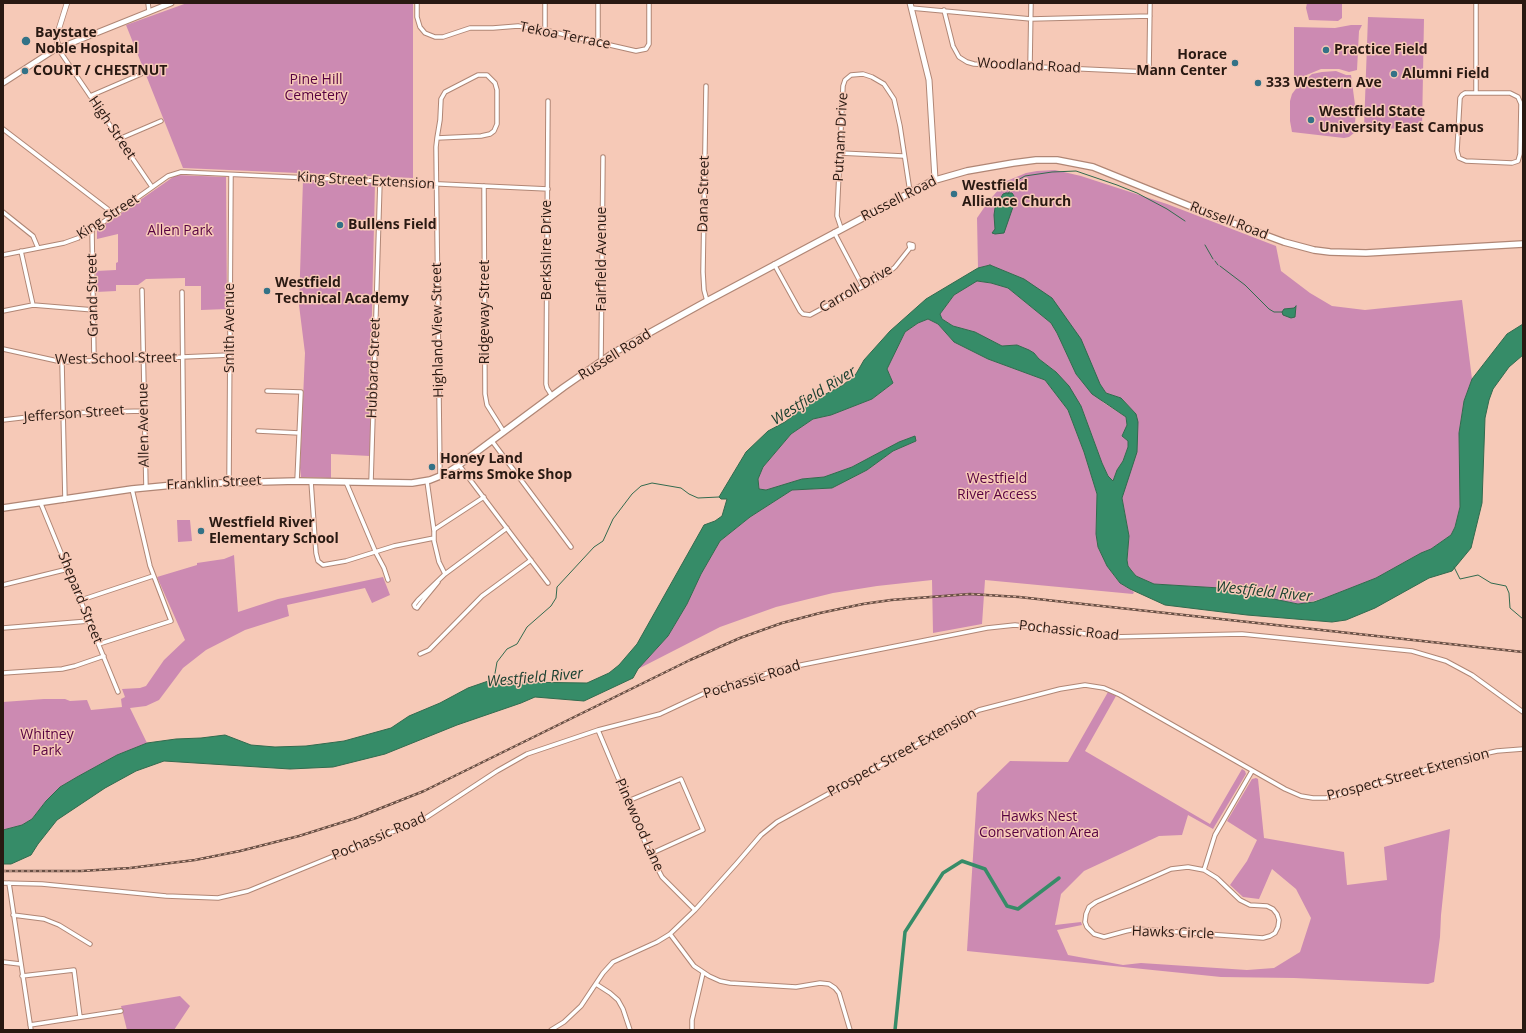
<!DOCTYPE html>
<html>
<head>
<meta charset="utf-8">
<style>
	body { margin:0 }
	#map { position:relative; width:1526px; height:1033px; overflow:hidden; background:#f6c9b7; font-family:"Open Sans",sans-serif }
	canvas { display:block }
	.frame { position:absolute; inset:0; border:4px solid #291912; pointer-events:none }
</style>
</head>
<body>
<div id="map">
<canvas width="1526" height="1033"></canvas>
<div class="frame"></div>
</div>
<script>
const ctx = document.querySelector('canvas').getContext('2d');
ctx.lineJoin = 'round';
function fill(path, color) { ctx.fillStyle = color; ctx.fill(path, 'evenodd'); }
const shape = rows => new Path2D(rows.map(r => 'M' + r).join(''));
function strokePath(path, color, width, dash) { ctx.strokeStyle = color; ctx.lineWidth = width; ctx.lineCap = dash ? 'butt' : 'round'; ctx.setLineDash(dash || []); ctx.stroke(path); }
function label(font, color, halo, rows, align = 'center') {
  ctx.font = font + ' "Open Sans",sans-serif'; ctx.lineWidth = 3; ctx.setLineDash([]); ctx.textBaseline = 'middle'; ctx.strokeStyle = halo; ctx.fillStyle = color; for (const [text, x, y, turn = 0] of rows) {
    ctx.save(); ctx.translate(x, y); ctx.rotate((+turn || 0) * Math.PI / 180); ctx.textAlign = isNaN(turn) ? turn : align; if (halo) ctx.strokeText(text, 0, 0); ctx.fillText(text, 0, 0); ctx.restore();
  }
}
fill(shape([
	[187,3,413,3,413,178,183,168,126,25],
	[1307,3,1342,3,1342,18,1338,21,1309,20,1306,8],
	[1368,17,1424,19,1422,129,1364,128],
	[1351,25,1362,25,1359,31,1357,70,1349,72,1339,69,1321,69,1297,79,1294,82,1294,27,1335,28],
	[1336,71,1346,75,1351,75,1356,112,1354,133,1349,137,1344,138,1292,132,1290,121,1290,101,1292,94,1298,86,1312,74,1322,72],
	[1055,170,1081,176,1167,204,1276,246,1281,271,1310,293,1332,306,1365,310,1462,300,1472,379,1464,401,1459,433,1460,507,1455,527,1451,535,1431,549,1421,553,1376,578,1325,598,1306,603,1298,604,1220,588,1154,584,1136,576,1128,566,1127,560,1129,536,1122,498,1137,417,1136,414,1121,398,1106,393,1024,279,990,265,978,268,977,218,988,202,1005,182,1009,180,1026,173,1037,171],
	[176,175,226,177,227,309,201,310,201,286,185,286,185,278,146,279,138,285,116,285,116,291,96,292,96,271,116,270,116,263,118,262,118,234,97,239,97,230],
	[303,180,375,183,371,354,370,456,331,454,331,478,301,477,300,468,305,353,299,305],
	[976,281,991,283,1008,288,1051,323,1057,333,1076,374,1104,403,1126,417,1127,425,1122,436,1128,441,1128,447,1123,461,1117,470,1113,481,1108,476,1102,463,1081,406,1056,372,1039,359,1034,353,1017,345,1002,346,975,332,953,326,942,319,940,314,954,295],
	[928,319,938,324,954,342,988,359,1045,380,1068,410,1084,452,1097,494,1096,534,1098,547,1107,566,1120,583,1134,592,1133,594,985,580,982,624,933,633,932,580,877,586,833,593,776,607,720,627,638,669,668,636,687,604,701,574,720,541,750,517,792,490,832,488,867,470,893,451,916,441,915,436,899,442,852,467,824,477,802,479,766,490,759,489,758,479,763,467,791,434,813,419,831,415,872,399,893,383,887,369,905,332,918,323],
	[177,520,190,520,192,541,178,542],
	[234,555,238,612,278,599,383,577,390,595,372,603,365,588,287,605,289,616,245,630,206,650,183,668,159,700,146,706,130,708,147,743,117,755,77,777,60,787,46,801,32,819,22,825,3,830,3,702,44,699,65,699,70,701,87,700,91,710,122,707,121,699,125,697,122,689,140,688,146,686,164,660,185,640,157,577,197,565,197,563,224,559],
	[1108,692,1116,696,1085,751,1210,824,1242,769,1245,771,1246,774,1213,829,1188,815,1182,835,1159,836,1084,871,1061,894,1055,925,1081,922,1082,925,1057,930,1068,955,1123,965,1141,963,1247,970,1274,968,1300,952,1311,918,1296,889,1272,869,1259,899,1243,897,1230,885,1247,861,1257,840,1227,821,1252,779,1256,778,1258,779,1264,838,1344,852,1347,885,1387,880,1384,847,1450,829,1441,915,1440,937,1434,982,1428,984,1294,978,1221,977,967,951,977,793,1010,761,1068,762],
	[180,996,190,1006,174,1030,127,1030,121,1006]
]), '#cc8ab2');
const water = shape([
	[1006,193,1012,193,1014,196,1014,204,1004,233,995,234,992,233,995,229,994,215,995,208,1003,194,1006,193],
	[990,265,1024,279,1052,298,1081,339,1100,384,1106,393,1121,398,1136,414,1138,422,1137,452,1122,498,1129,536,1127,560,1128,566,1131,570,1136,576,1154,584,1220,588,1298,604,1314,602,1325,598,1376,578,1421,553,1431,549,1451,535,1455,527,1460,507,1459,433,1464,401,1472,379,1507,334,1523,324,1523,355,1509,367,1493,389,1489,400,1485,418,1482,503,1471,548,1452,571,1429,578,1375,608,1346,620,1332,622,1247,615,1165,605,1130,589,1120,583,1107,566,1098,547,1096,534,1097,494,1084,452,1068,410,1045,380,988,359,954,342,938,324,928,319,918,323,905,332,887,369,893,383,872,399,831,415,813,419,791,434,763,467,758,479,759,489,766,490,802,479,824,477,852,467,899,442,915,436,916,441,893,451,867,470,832,488,792,490,750,517,720,541,701,574,687,604,668,636,638,669,633,678,584,701,535,697,521,703,457,725,385,754,333,767,290,769,164,761,136,771,105,788,57,820,38,844,31,855,11,864,3,864,3,830,22,825,32,819,46,801,60,787,77,777,117,755,147,743,176,739,201,738,225,735,251,745,275,747,306,746,344,741,391,728,409,716,440,703,468,688,494,679,515,682,587,683,609,673,619,665,637,644,704,525,715,521,722,516,727,499,721,499,719,497,746,452,768,431,785,422,804,407,822,396,843,385,856,374,864,360,890,331,926,299,978,268,990,265],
	[977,281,991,283,1008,288,1051,323,1057,333,1076,374,1092,394,1126,417,1127,425,1122,436,1128,441,1128,447,1123,461,1117,470,1113,481,1108,476,1102,463,1081,406,1069,386,1056,372,1039,359,1034,353,1029,350,1017,345,1002,346,975,332,953,326,942,319,940,314,954,295,977,281],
	[1296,306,1295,317,1291,318,1283,315,1282,312,1284,309,1294,308,1296,306]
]);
fill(water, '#368c68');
strokePath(water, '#326a4e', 1);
strokePath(shape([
	[1008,194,1016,181,1025,176,1052,172,1076,171,1117,185,1137,193,1167,209,1185,221],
	[1205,245,1213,259],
	[1215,261,1218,265],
	[1220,266,1245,285,1269,309,1274,312,1282,312],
	[1454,567,1460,579,1478,575,1491,583,1506,586,1509,593,1510,608,1523,619],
	[494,679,497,662,507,649,517,644,527,627,551,606,556,598,557,587,594,547,603,541,613,519,632,494,641,486,652,483,681,488,689,494,698,498,719,497]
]), '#326a4e', 1);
strokePath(shape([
	[895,1030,905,932,943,873,962,861,985,869,1007,906,1018,909,1059,878]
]), '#368c68', 3.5);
const minor = shape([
	[148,3,149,11],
	[417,3,417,17,420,27,425,33,435,37,443,37,470,28,493,28,518,26,540,29,636,51,646,49,649,44,649,3],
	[545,3,545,30],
	[598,3,598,43],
	[911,8,1031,19,1150,16],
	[944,10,953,46,959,57,967,62,974,64,1149,72,1150,3],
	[59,47,61,53,152,187],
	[1030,66,1031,3],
	[706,86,703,272,704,290,707,301],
	[1465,93,1510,93,1518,97,1521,104,1520,154,1518,161,1512,163,1466,161,1459,158,1457,151,1460,98,1462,95,1465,93],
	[1476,93,1476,3],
	[90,96,141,74],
	[548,101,546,384,547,388,552,396],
	[3,129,114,214],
	[437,138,440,120,441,99,445,92,478,75,487,75,495,83,497,90,497,124,494,131,490,134,481,136,437,138,436,147,440,476],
	[119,139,161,121],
	[840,153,903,156],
	[484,186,485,394,487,405,504,432],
	[3,212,33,236,38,248],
	[841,228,837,216,843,86,845,80,851,75,863,74,872,77,884,84,894,99,900,126,910,192],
	[92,230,94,360],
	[834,232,863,287],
	[21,251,33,305],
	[3,255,64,243,78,238,92,230,168,176,181,172,548,189],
	[774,264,800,311,803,314,810,315,888,273,895,267,910,248,913,248,913,245,909,244,910,248],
	[142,290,146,488],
	[182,292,184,484],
	[3,311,33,305,94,310],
	[3,349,62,362,230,355],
	[62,362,65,500],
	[601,362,603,157],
	[267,391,301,392,297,481],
	[3,420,63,413,144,411],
	[258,431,299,433],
	[492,441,571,547],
	[459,465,548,583],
	[311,481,316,553,318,561,323,565,346,561,394,546,434,538],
	[427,481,434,531,434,541,439,562,445,574],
	[229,482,231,175],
	[346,482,376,553,384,568,388,580],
	[371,482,380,181],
	[41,504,118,692],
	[434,531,435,529,484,497],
	[438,582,420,604,417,608,415,607,414,605,418,600,445,574,507,528],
	[3,585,68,569],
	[81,600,153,576],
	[3,628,89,621],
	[99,644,171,621,150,566,132,489],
	[420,654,429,650,482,596,531,560],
	[3,673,62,669,75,666,104,656],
	[598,730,650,854,662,877,695,910],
	[628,801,681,779,703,830,650,854],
	[1204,870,1188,867,1171,869,1096,902,1089,907,1086,914,1085,922,1087,927,1094,934,1104,937,1126,931,1136,929,1263,938,1270,936,1275,933,1278,927,1279,920,1277,914,1273,909,1267,906,1250,905,1240,900,1217,878,1204,870,1215,835,1252,771],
	[3,883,42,884,166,896,218,898,248,891,424,819,497,771,527,754,598,730,660,714,707,692,781,669,987,628,1015,625,1111,637,1242,634,1412,651,1446,661,1472,675,1523,712],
	[9,883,31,1030],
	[13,915,44,919,59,925,90,944],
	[670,934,694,966,709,976,720,981,730,983,796,987,820,983,829,984,835,988,839,993,850,1030],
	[3,962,20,964],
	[22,976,74,970,80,1017],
	[596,984,610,993,618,1000,623,1009,630,1030],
	[30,1025,121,1011],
	[551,1030,564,1022,581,1006,603,973,613,962,657,942,670,934,695,910,737,863,761,835,777,822,879,766,961,719,979,710,1060,689,1085,685,1104,688,1120,695,1285,789,1301,796,1313,798,1326,798,1354,791,1469,757,1497,751,1523,749],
	[692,1030,692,1020,703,973]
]);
const tertiary = shape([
	[59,47,56,38,67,3]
]);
const secondary = shape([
	[910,3,929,80,935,179],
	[3,83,54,50,171,3]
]);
const primary = shape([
	[3,508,132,489,184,484,297,481,412,483,430,480,445,474,459,465,564,387,613,353,707,301,932,181,967,171,1013,163,1036,160,1057,160,1093,167,1222,219,1284,242,1314,250,1330,252,1366,253,1523,244]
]);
strokePath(minor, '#b08675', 5.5);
strokePath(tertiary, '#b08675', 6);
strokePath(secondary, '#b08675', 7);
strokePath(primary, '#b08675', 8);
strokePath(minor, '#fff', 3.5);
strokePath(tertiary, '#fff', 4.5);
strokePath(secondary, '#fff', 5);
strokePath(primary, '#fff', 5.5);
const rail = shape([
	[3,871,81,871,130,868,195,860,240,851,299,836,356,818,424,791,690,660,740,638,782,623,820,613,863,604,891,600,970,594,1019,597,1523,652]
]);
strokePath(rail, '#684f44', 2.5);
strokePath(rail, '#f6c9b7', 1, [3]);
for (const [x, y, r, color] of [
	[26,41,5,"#337287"],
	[1326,50,4,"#337287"],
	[1235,63,4,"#337287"],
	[25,71,4,"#337287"],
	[1394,74,4,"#337287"],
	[1258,83,4,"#337287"],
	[1311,120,4,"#337287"],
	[954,194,4,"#337287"],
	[340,225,4,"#337287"],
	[267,291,4,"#337287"],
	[432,467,4,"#337287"],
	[201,531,4,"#337287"]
]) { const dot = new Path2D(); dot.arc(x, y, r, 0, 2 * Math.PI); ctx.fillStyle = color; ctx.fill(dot); strokePath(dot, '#f6c9b7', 1.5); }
label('bold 14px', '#291912', '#f6c9b7', [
	["Baystate",35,33],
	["Noble Hospital",35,49],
	["Practice Field",1334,50],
	["Horace",1227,55,"right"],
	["Mann Center",1227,71,"right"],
	["COURT / CHESTNUT",33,71],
	["Alumni Field",1402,74],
	["333 Western Ave",1266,83],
	["Westfield State",1319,112],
	["University East Campus",1319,128],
	["Westfield",962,186],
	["Alliance Church",962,202],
	["Bullens Field",348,225],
	["Westfield",275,283],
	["Technical Academy",275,299],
	["Honey Land",440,459],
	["Farms Smoke Shop",440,475],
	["Westfield River",209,523],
	["Elementary School",209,539]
], 'left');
label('14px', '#291912', '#f6c9b7', [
	["Tekoa Terrace",565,36,11],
	["Woodland Road",1029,66,3],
	["High Street",112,128,56],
	["Putnam Drive",841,137,-87],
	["King Street Extension",366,181,3],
	["Dana Street",704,194,-89],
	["Russell Road",899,199,-27],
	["King Street",108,217,-33],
	["Russell Road",1229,221,21],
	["Berkshire Drive",547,250,-90],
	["Fairfield Avenue",602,259,-90],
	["Carroll Drive",856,289,-30],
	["Grand Street",93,295,-91],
	["Ridgeway Street",485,312,-90],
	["Smith Avenue",230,328,-90],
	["Highland View Street",438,330,-91],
	["Russell Road",615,355,-32],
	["West School Street",116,359,-1],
	["Hubbard Street",374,368,-88],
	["Jefferson Street",74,414,-4],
	["Allen Avenue",144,425,-91],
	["Franklin Street",214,483,-3],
	["Shepard Street",80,598,68],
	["Pochassic Road",1069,631,6],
	["Pochassic Road",752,680,-17],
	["Prospect Street Extension",902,753,-29],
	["Prospect Street Extension",1408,775,-15],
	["Pinewood Lane",639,825,66],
	["Pochassic Road",379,837,-23],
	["Hawks Circle",1173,933,2]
]);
label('14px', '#570241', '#f6c9b7', [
	["Pine Hill",316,80],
	["Cemetery",316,96],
	["Allen Park",180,231],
	["Westfield",997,479],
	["River Access",997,495],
	["Whitney",47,735],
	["Park",47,751],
	["Hawks Nest",1039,817],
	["Conservation Area",1039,833]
]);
label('italic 15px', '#1c4131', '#f6c9b7', [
	["Westfield River",814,396,-32],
	["Westfield River",1264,592,6],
	["Westfield River",535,678,-5]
]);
</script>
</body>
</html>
